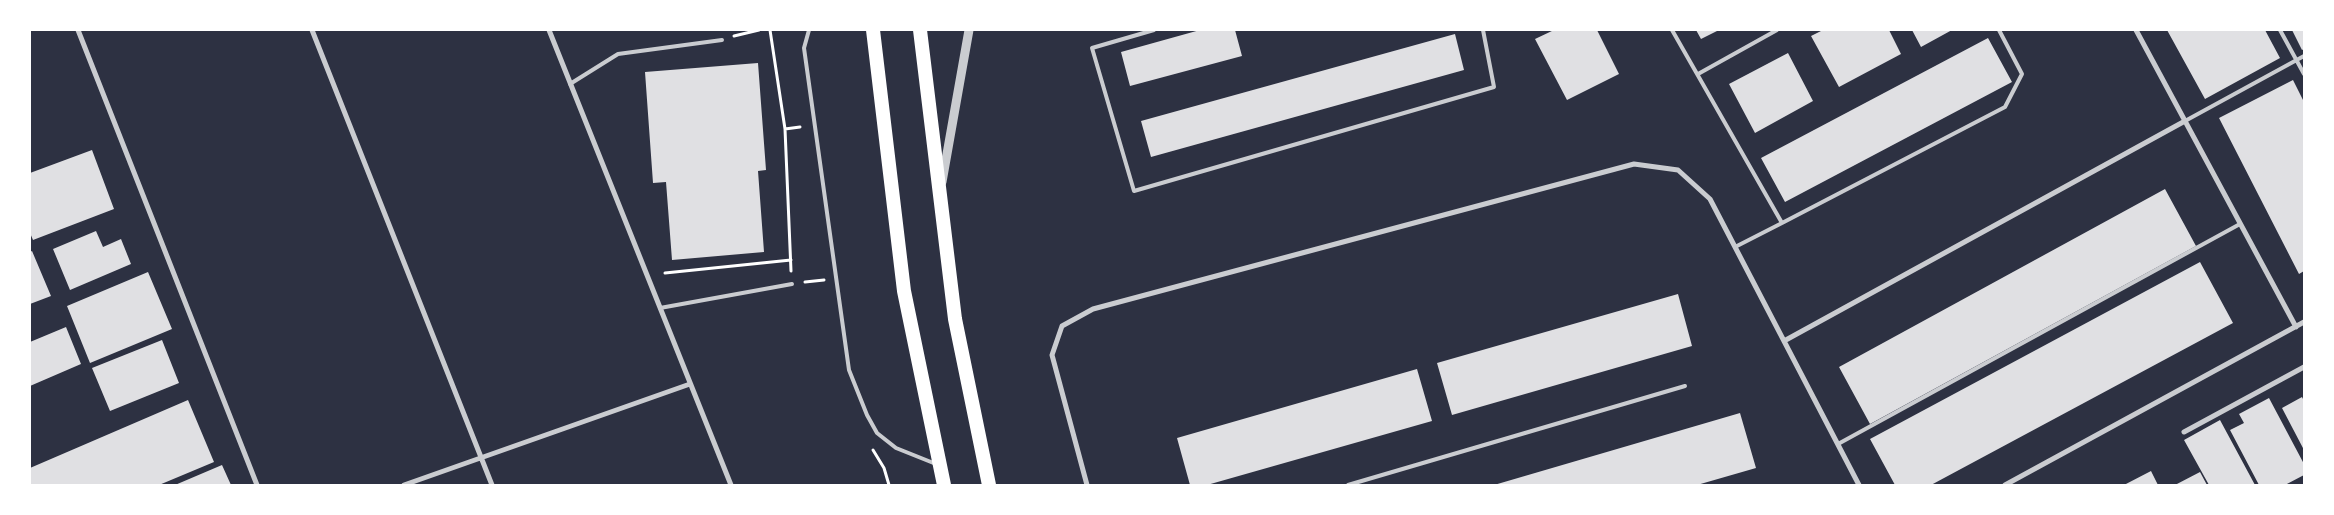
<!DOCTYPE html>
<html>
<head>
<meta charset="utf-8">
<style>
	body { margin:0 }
	#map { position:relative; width:2334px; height:515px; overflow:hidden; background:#2d3142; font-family:"Exo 2",sans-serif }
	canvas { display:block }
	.frame { position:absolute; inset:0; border:31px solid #fff; pointer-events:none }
</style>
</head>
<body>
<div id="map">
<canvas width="2334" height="515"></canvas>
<div class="frame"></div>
</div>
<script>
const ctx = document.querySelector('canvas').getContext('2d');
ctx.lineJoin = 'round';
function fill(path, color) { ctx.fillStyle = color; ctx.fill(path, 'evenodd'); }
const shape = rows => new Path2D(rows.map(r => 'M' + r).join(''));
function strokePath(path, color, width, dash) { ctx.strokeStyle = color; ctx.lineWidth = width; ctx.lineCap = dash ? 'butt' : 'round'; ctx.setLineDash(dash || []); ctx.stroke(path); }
fill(shape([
	[1200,30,1235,30,1242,56,1130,86,1121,52],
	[1554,30,1597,30,1619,74,1567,100,1535,39],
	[1696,30,1719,30,1701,39],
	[1823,30,1889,30,1901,54,1839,87,1811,36],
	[1912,30,1952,30,1921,47],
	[2167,30,2265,30,2280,58,2205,99],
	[2292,30,2304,30,2304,49,2302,50],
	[1455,34,1464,70,1151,157,1141,121],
	[1988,38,2012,82,1785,202,1761,158],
	[1788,53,1813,101,1755,133,1729,84],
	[758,63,766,170,758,171,764,252,672,260,666,182,653,183,645,72],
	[2293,80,2304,102,2304,271,2299,274,2219,118],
	[92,150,114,209,33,240,30,233,30,173],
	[2165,189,2196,246,1870,424,1839,367],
	[96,231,103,247,121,239,131,264,70,290,53,249],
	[32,251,51,296,30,304,30,252],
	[2200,262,2233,323,1931,485,1895,485,1870,439],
	[148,272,172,329,90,363,67,306],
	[1678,294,1692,346,1452,415,1437,363],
	[66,327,81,364,30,386,30,342],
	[162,340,179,383,110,411,92,368],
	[1417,369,1432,421,1207,485,1190,485,1177,438],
	[2302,397,2304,401,2304,450,2282,408],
	[2269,398,2304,464,2304,475,2285,485,2259,485,2230,430,2244,423,2239,414],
	[188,400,214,462,159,485,30,485,30,468],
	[1740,413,1756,468,1697,485,1494,485],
	[2220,420,2255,485,2209,485,2184,440],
	[222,465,231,485,175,485],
	[2151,471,2158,485,2124,485],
	[2200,472,2207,485,2175,485]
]), '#e0e0e3');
strokePath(shape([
	[770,30,785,129,791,271],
	[734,36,759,30],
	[785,129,800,127],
	[665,273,791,260],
	[805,282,824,280],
	[873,450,884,468,889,485]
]), '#fff', 3);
strokePath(shape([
	[809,30,804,48,849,370,867,415,877,433,896,448,936,464],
	[1154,30,1092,48,1134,191,1494,87,1483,30],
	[1672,30,1782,223,2005,107,2022,74,1999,30],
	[2280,30,2304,74],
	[1698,74,1777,30],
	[570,84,618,54,722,40],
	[2185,121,2304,56],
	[1735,247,1782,223],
	[660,308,792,284],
	[1838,444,2240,224],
	[1348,485,1685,386]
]), '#caccd0', 4);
strokePath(shape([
	[78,30,257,485],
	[312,30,492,485],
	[549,30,731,485],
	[2136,30,2296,327],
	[1784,341,2185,121],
	[2184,432,2304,367],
	[404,485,690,384],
	[1087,485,1052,355,1062,326,1093,309,1634,164,1678,170,1710,199,1859,485],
	[2005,485,2304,322]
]), '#caccd0', 5);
strokePath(shape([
	[942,182,969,30]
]), '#caccd0', 9);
strokePath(shape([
	[873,30,904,291,944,485],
	[920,30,955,319,989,485]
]), '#fff', 14);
</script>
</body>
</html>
